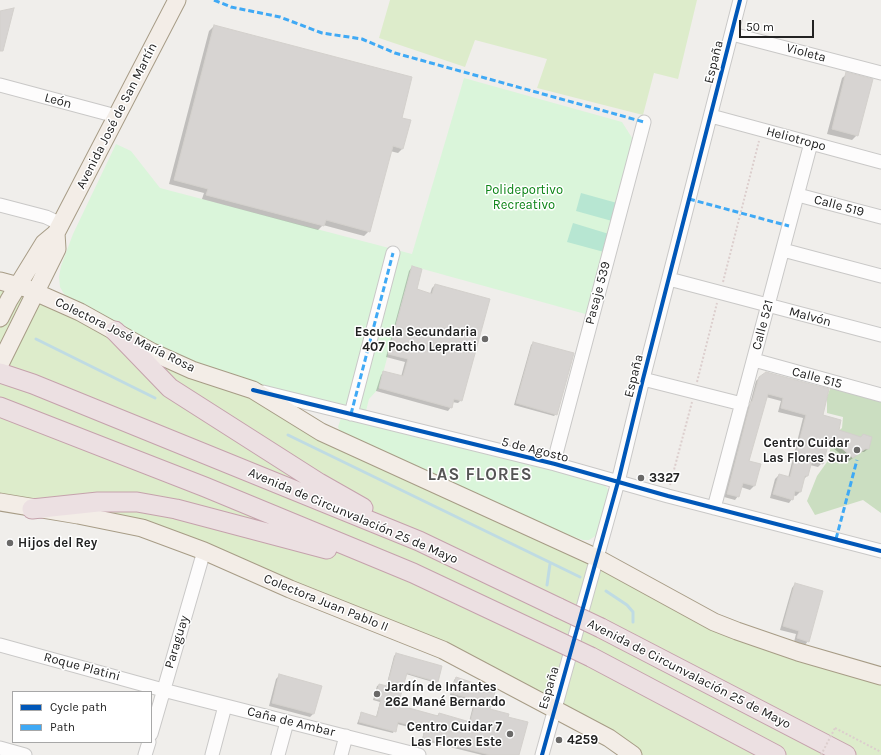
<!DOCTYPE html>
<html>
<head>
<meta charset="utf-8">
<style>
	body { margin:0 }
	#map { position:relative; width:881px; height:755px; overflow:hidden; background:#f0eeeb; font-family:Karla,sans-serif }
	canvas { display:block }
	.legend { position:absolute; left:12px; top:691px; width:140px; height:52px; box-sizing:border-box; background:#fff; border:1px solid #a7a7a7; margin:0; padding:5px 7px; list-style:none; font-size:12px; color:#222 }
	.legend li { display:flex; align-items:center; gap:8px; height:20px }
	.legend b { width:20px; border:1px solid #a7a7a7 }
	.scale { position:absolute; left:739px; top:20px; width:75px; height:18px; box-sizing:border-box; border:2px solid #222; border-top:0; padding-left:5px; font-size:12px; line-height:14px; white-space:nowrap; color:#222; -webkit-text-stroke:3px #fff; paint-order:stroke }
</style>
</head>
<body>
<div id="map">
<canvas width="881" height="755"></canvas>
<ul class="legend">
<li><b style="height:5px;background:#0057b8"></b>Cycle path</li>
<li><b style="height:5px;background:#3fa9f5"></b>Path</li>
</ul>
<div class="scale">50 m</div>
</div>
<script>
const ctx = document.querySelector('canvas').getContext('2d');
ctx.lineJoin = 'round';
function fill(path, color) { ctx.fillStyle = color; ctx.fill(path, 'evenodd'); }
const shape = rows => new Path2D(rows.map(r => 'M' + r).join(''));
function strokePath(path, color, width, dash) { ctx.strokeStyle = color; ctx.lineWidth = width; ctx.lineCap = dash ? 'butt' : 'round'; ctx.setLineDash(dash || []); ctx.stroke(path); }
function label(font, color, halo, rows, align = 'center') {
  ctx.font = font + ' Karla,sans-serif'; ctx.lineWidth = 3; ctx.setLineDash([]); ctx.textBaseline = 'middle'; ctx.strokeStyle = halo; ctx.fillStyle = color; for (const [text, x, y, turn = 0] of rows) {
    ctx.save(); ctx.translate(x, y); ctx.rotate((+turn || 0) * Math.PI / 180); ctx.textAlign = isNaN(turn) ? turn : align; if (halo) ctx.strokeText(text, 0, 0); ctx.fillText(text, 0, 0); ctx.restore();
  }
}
fill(shape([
	[390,0,697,0,678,79,654,73,643,115,537,88,547,59,475,40,465,67,379,38],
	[0,281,192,370,714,622,881,676,881,755,633,755,538,700,204,551,0,502]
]), '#ddeccb');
fill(shape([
	[831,386,881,400,881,513,863,500,815,515,807,501,817,476,827,462,834,435,842,428,843,417,827,413,827,397]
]), '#cbdec1');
fill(shape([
	[464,78,622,122,634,141,589,315,412,266,379,388,369,399,366,411,241,381,200,367,73,301,64,294,60,287,59,277,61,266,73,234,116,144,131,151,160,188,412,254],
	[345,416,604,484,609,491,597,535,589,540,583,540,566,534,345,434,340,431,338,427,341,418]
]), '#daf5da');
fill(shape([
	[581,193,617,203,612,221,576,211],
	[573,223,609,234,604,252,567,242]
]), '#b7e6d2');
fill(shape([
	[214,26,400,118,403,148,398,153,390,151,369,231,364,236,323,225,318,230,202,199,204,193,169,184,209,31],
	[847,74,857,135,852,140,827,134,842,78],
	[412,267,415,290,430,294,432,288,435,285,461,400,458,403,452,402,451,407,448,411,376,391,381,375,384,372,401,377,405,362,386,357,409,271],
	[533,343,556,414,554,416,514,405,531,345],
	[760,377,822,416,838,431,868,449,864,452,861,452,849,461,827,443,822,463,818,467,810,465,807,476,803,480,800,492,796,496,793,495,792,499,789,503,770,498,775,479,779,475,788,478,803,418,778,412,781,401,766,397,748,461,760,464,754,486,750,490,741,487,738,496,735,500,724,497,748,406,750,404,756,381],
	[795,584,808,641,805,645,794,642,796,634,780,630,792,588],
	[396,654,437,681,436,683,406,674,397,706,437,716,439,714,469,722,474,702,450,695,454,680,456,678,489,710,507,718,518,755,482,755,422,740,424,731,397,724,393,733,357,724,361,713,376,717,380,702,373,700,377,686,379,685,386,687,394,656],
	[280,675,321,686,313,714,310,717,269,706,276,679]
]), '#0003');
strokePath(shape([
	[36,339,155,398],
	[288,435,580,577],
	[547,585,550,564],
	[606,591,627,605,633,612,633,622]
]), '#bfdbe3', 3);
const building = shape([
	[14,8,3,51,0,51,0,11,14,8],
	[214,25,412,77,402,118,411,120,403,149,393,146,370,232,326,220,324,226,206,195,208,189,174,180,214,25],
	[846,72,873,79,858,136,832,129,846,72],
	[412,266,422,269,417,289,432,294,435,284,490,299,462,401,454,399,452,408,379,388,383,371,403,376,408,359,388,354,412,266],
	[533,342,574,353,557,415,516,403,533,342],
	[766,372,829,389,823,415,841,420,839,430,861,437,863,434,872,437,869,449,865,449,853,458,830,438,823,464,812,461,808,476,805,476,801,492,795,491,793,500,773,494,779,474,790,477,806,415,781,408,783,398,768,394,749,461,761,464,755,486,743,483,739,497,727,494,751,401,752,402,759,377,766,372],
	[795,583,823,591,809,642,797,638,799,631,783,626,795,583],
	[396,653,442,666,438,682,407,673,398,705,438,716,439,713,470,722,476,700,451,693,456,677,480,685,480,684,495,692,490,709,509,714,508,717,528,722,519,755,490,755,431,740,431,741,423,738,425,729,398,722,396,732,359,722,361,712,377,717,381,700,375,699,379,684,387,686,396,653],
	[279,674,322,686,314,714,272,703,279,674]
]);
fill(building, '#d7d4d2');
strokePath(building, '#d3d0cc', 1);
const minor = shape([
	[732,34,881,73],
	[0,85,116,116],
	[711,116,881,162],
	[798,195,881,217],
	[0,205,46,217,61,224],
	[783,250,881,276],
	[669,279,881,335],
	[754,360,881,395],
	[643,379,742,404],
	[263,392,555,464,668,496,881,551],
	[351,414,393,253],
	[555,464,557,450,644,122],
	[714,508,811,143],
	[0,645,163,690,419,755],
	[151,734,204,551],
	[0,748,25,755],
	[145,755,149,742],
	[212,755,225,706],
	[278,755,287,722],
	[341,755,346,736],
	[542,755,618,482,643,379,740,0]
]);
const major = shape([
	[0,281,26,288,80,312,152,352,192,370,253,390,321,432,597,558,714,622,737,631,798,652,881,676],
	[0,318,9,300,44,243,56,233,177,0],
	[0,364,57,249,56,233],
	[0,502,78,515,142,528,204,551,290,589,443,650,609,738,633,755]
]);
const highway = shape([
	[115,331,170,388,319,483,363,508],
	[0,373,33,384,419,541,559,608],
	[0,407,205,487,413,573,551,638],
	[32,509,98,502,137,502,176,509,327,549],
	[601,628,846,755],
	[591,657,776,755]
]);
strokePath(minor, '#c9c8c7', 15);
strokePath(major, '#a79c86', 19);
strokePath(highway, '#c5a2ac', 21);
strokePath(shape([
	[723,282,759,141],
	[697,382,717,303],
	[670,485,692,402],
	[835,728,881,752]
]), '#dccecd', 2, [2, 2]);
strokePath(minor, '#fdfcfc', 13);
strokePath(major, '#f3ede7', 17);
strokePath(highway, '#ece0e2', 19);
const highwayBridge = shape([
	[559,608,601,628],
	[551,638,591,657]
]);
strokePath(highwayBridge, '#c5a2ac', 21, []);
strokePath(shape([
	[821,755,835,728]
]), '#dccecd', 2, [2, 2]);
strokePath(highwayBridge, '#ece0e2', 19);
strokePath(shape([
	[214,0,231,7,280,17,322,33,362,39,395,53,644,122],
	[689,199,789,226],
	[351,414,393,253],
	[836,539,857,460]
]), '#3fa9f5', 3, [6, 3]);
strokePath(shape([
	[253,390,555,464,668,496,881,551],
	[542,755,618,482,643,379,740,0]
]), '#0057b8', 4);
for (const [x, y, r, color] of [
	[485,339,4,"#6a6968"],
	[857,450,4,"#6a6968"],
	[641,478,4,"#6a6968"],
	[10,543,4,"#6a6968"],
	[377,694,4,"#6a6968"],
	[510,734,4,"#6a6968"],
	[559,740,4,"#6a6968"]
]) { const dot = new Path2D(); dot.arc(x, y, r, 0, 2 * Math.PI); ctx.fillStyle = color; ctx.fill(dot); strokePath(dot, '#fff', 1.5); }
label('13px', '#222', '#fff', [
	["Violeta",806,53,15],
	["España",714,62,-76],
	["León",58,101,15],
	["Avenida José de San Martín",117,116,-63],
	["Heliotropo",796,139,15],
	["Calle 519",839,206,15],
	["Pasaje 539",598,293,-75],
	["Malvón",810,317,15],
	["Calle 521",763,325,-75],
	["Colectora José María Rosa",125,335,26],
	["España",634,376,-76],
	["Calle 515",817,378,15],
	["5 de Agosto",535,450,14],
	["Avenida de Circunvalación 25 de Mayo",353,516,23],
	["Colectora Juan Pablo II",326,603,22],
	["Paraguay",177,642,-73],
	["Roque Platini",82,667,15],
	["Avenida de Circunvalación 25 de Mayo",689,674,27],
	["España",549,688,-74],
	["Caña de Ambar",291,722,14]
]);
label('13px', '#0c8416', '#fff', [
	["Polideportivo",524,190],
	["Recreativo",524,205]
]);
label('bold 13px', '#222', '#fff', [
	["Escuela Secundaria",477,332,"right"],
	["407 Pocho Lepratti",477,347,"right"],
	["Centro Cuidar",849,443,"right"],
	["Las Flores Sur",849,458,"right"],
	["3327",649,478],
	["Hijos del Rey",18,543],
	["Jardín de Infantes",385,687],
	["262 Mané Bernardo",385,702],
	["Centro Cuidar 7",502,727,"right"],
	["Las Flores Este",502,742,"right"],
	["4259",567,740]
], 'left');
ctx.letterSpacing = '1px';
label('bold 17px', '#555', '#fff', [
	["LAS FLORES",480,475]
]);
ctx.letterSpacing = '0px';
</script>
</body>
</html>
